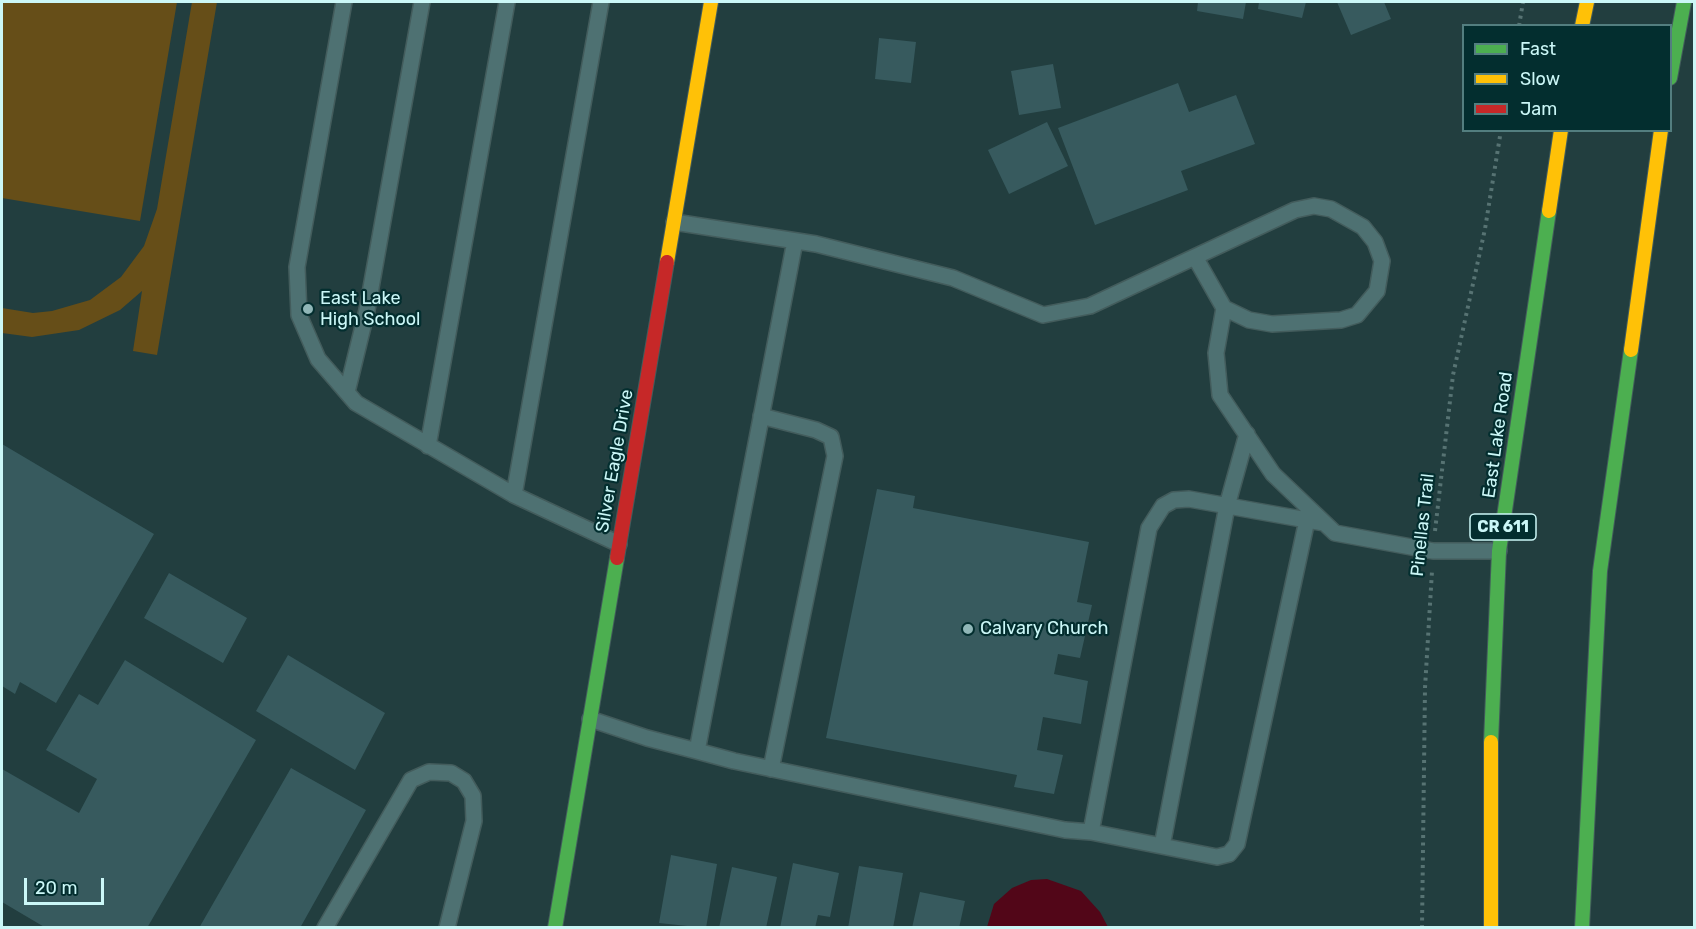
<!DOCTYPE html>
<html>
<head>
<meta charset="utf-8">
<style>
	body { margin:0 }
	#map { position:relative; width:1696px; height:929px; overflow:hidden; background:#223e3f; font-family:Rubik,sans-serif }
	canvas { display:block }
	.frame { position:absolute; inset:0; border:3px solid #cbf7f7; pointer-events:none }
	.legend { position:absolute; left:1462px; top:24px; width:210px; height:108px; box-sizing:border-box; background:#032e2f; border:2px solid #537e7f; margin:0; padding:8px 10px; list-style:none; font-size:18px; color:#cbf7f7 }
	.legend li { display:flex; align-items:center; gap:12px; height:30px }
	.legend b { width:30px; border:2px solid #537e7f }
	.scale { position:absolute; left:24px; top:878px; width:80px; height:27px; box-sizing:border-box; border:3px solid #cbf7f7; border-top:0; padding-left:8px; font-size:18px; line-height:21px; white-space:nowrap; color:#cbf7f7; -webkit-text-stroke:4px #032e2f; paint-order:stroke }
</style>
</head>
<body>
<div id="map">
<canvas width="1696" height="929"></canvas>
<div class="frame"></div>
<ul class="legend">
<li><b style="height:8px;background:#4caf50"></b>Fast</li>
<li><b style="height:8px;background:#ffc107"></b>Slow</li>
<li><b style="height:8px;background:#c62828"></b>Jam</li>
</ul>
<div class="scale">20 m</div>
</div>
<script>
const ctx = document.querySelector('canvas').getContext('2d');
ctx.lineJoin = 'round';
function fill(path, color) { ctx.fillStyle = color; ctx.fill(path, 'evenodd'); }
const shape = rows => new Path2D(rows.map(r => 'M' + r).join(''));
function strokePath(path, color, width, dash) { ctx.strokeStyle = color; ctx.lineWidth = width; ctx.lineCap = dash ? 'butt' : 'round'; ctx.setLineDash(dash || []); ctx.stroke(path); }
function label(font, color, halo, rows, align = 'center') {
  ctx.font = font + ' Rubik,sans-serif'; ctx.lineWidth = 4.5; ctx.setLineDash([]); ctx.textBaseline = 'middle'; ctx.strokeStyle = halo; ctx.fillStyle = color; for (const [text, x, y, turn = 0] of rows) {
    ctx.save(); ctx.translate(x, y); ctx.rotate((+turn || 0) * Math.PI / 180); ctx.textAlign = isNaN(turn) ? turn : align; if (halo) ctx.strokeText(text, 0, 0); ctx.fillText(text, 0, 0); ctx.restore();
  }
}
fill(shape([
	[2,2,177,2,140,221,2,198],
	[192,2,217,2,157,355,133,351,142,291,120,310,79,330,32,337,2,333,2,308,33,313,52,311,90,300,121,277,144,246,157,209]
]), '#664e18');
fill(shape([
	[1047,879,1081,891,1100,912,1108,927,987,927,994,904,1012,888,1031,880]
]), '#520618');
fill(shape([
	[1198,2,1246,2,1243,19,1197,11],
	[1259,2,1306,2,1302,18,1258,9],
	[1337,2,1384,2,1391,19,1351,35],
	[879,38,916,42,911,83,875,79],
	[1053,64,1061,108,1019,115,1011,71],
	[1178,83,1189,112,1236,95,1255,144,1181,171,1188,190,1095,225,1058,128],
	[1047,122,1068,166,1009,194,988,150],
	[2,444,154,534,56,703,20,682,15,694,2,686],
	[877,489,915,496,913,508,1089,542,1077,602,1092,605,1080,658,1058,654,1054,674,1088,681,1081,724,1043,717,1037,750,1063,755,1054,794,1014,787,1017,775,826,738],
	[169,573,247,618,223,663,144,618],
	[288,655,385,713,355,770,256,711],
	[125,660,256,740,147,928,46,928,2,902,2,769,79,813,97,779,46,750,79,694,98,705],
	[291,768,366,810,300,928,199,928],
	[671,855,717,864,706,928,659,923],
	[793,863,839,873,830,917,818,915,815,928,780,928],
	[859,866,903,873,893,928,848,928],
	[732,867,777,877,766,928,719,928],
	[920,892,965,901,959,928,912,928]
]), '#375a5e');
const lane = shape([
	[344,2,297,267,299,315,318,359,356,403,514,495,619,544],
	[674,222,816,244,953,278,1043,315,1090,306,1295,210,1314,206,1331,209,1363,227,1375,242,1382,261,1377,291,1357,315,1341,320,1272,324,1249,320,1224,308],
	[795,241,697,751,734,761,1065,830,1091,832,1149,528,1163,506,1174,500,1189,499,1324,523],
	[1195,257,1224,308,1216,353,1220,395,1273,474,1335,533,1433,551,1499,551],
	[347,392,367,310,422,2],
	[761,416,816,430,831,437,835,456,771,769],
	[428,446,507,2],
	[514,495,601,2],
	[590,719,647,738,697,751],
	[1091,832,1217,857,1229,854,1237,844,1307,520],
	[1162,846,1227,506,1247,434],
	[325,928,411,780,429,772,451,773,464,781,473,796,474,821,447,928]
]);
const fast = shape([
	[1670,78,1684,2],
	[1491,742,1499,551,1549,211],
	[555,928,617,558],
	[1582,928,1600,571,1631,350]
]);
const slow = shape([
	[1582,26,1587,2],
	[1549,211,1561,130],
	[667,262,711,2],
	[1631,350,1661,130],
	[1491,742,1491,928]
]);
const jam = shape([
	[617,558,667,262]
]);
strokePath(lane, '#435c5c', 18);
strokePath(fast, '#435c5c', 16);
strokePath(slow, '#435c5c', 16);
strokePath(jam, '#435c5c', 16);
strokePath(shape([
	[1519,26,1523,2],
	[1435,531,1453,375,1485,229,1501,130],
	[1422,928,1425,688,1432,571]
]), '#577373', 4, [3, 4.5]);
strokePath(lane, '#4e7172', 15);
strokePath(fast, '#4caf50', 14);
strokePath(slow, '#ffc107', 14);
strokePath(jam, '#c62828', 14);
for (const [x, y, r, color] of [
	[308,309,6,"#90b6b7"],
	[968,629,6,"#90b6b7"]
]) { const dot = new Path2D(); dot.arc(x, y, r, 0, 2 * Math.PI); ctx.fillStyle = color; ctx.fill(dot); strokePath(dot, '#032e2f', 2); }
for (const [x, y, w] of [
	[1503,527,66]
]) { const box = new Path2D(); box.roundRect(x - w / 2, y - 13, w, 26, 4.5); ctx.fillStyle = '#032e2f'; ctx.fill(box); strokePath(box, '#cbf7f7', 1.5); }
label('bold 16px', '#cbf7f7', null, [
	["CR 611",1503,527]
]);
label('18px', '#cbf7f7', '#032e2f', [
	["East Lake",320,299],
	["High School",320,320],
	["Calvary Church",980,629]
], 'left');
label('18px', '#cbf7f7', '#032e2f', [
	["East Lake Road",1498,435,-82],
	["Silver Eagle Drive",615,461,-80],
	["Pinellas Trail",1423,525,-84]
]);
</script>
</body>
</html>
